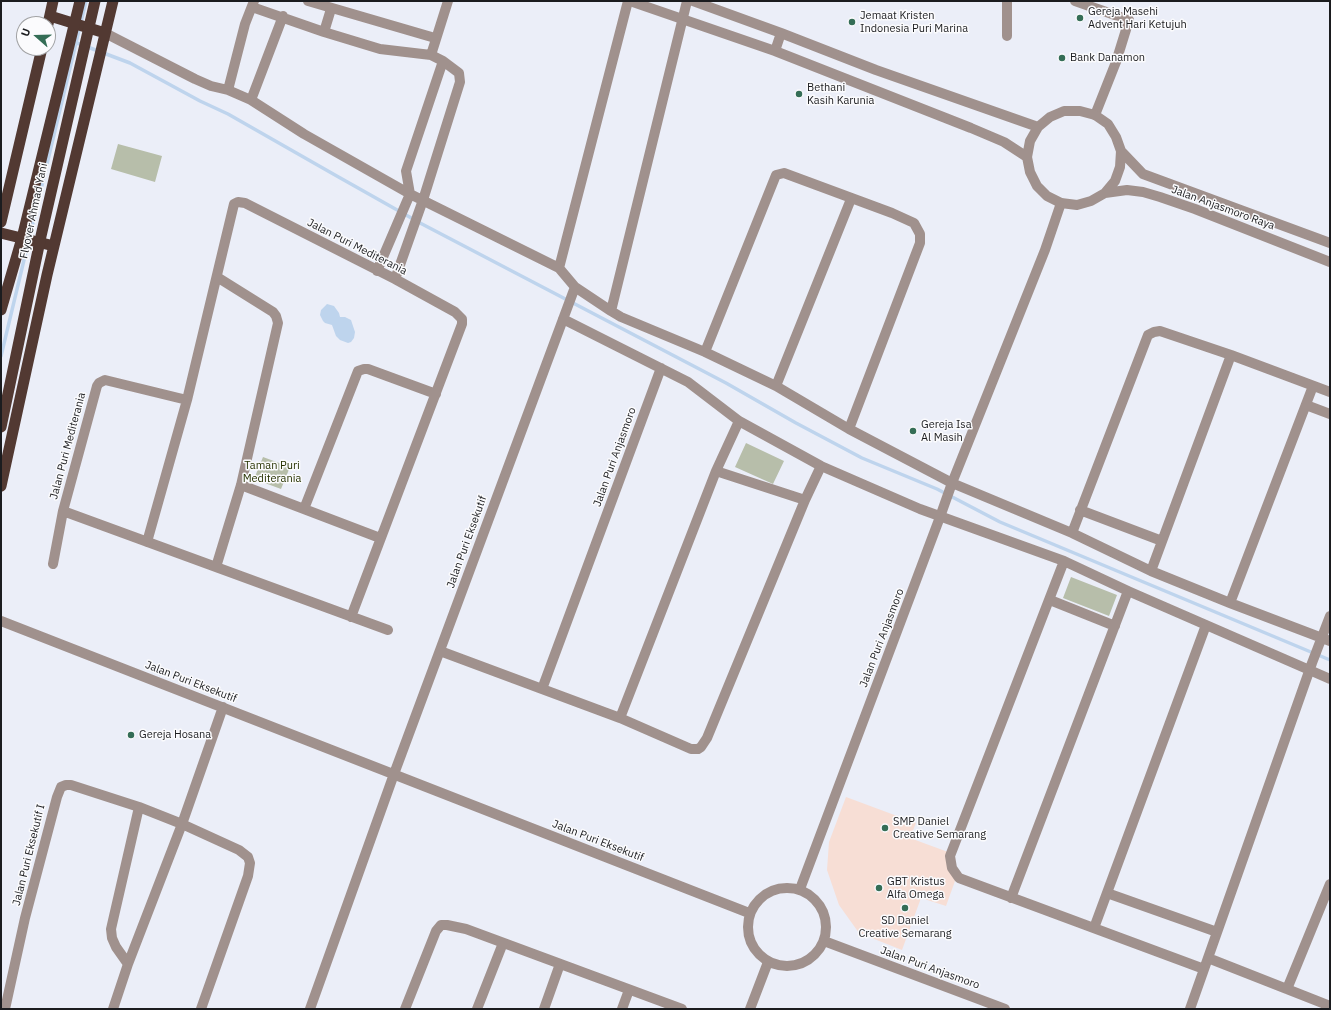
<!DOCTYPE html>
<html>
<head>
<meta charset="utf-8">
<style>
	body { margin:0 }
	#map { position:relative; width:1331px; height:1010px; overflow:hidden; background:#ebeef8; font-family:"IBM Plex Sans",sans-serif }
	canvas { display:block }
	.frame { position:absolute; inset:0; border:2px solid #1b1c1f; pointer-events:none }
	.north { position:absolute; left:16px; top:16px; width:40px; height:40px; box-sizing:border-box; background:#fbfbfd; border:1px solid #a1a2a4; border-radius:50%; rotate:290deg; font-size:11px; font-weight:700; line-height:16px; text-align:center; color:#1b1c1f }
	.north::after { content:''; display:block; margin:auto; width:14px; height:18px; background:#346d56; clip-path:polygon(50% 0,100% 100%,50% 72%,0 100%) }
</style>
</head>
<body>
<div id="map">
<canvas width="1331" height="1010"></canvas>
<div class="frame"></div>
<div class="north">U</div>
</div>
<script>
const ctx = document.querySelector('canvas').getContext('2d');
ctx.lineJoin = 'round';
function fill(path, color) { ctx.fillStyle = color; ctx.fill(path, 'evenodd'); }
const shape = rows => new Path2D(rows.map(r => 'M' + r).join(''));
function strokePath(path, color, width, dash) { ctx.strokeStyle = color; ctx.lineWidth = width; ctx.lineCap = dash ? 'butt' : 'round'; ctx.setLineDash(dash || []); ctx.stroke(path); }
function label(font, color, halo, rows, align = 'center') {
  ctx.font = font + ' "IBM Plex Sans",sans-serif'; ctx.lineWidth = 3; ctx.setLineDash([]); ctx.textBaseline = 'middle'; ctx.strokeStyle = halo; ctx.fillStyle = color; for (const [text, x, y, turn = 0] of rows) {
    ctx.save(); ctx.translate(x, y); ctx.rotate((+turn || 0) * Math.PI / 180); ctx.textAlign = isNaN(turn) ? turn : align; if (halo) ctx.strokeText(text, 0, 0); ctx.fillText(text, 0, 0); ctx.restore();
  }
}
fill(shape([
	[846,797,916,823,910,838,948,852,946,858,955,881,946,906,921,898,902,950,859,933,839,905,827,870,829,842]
]), '#f7ded5');
fill(shape([
	[118,144,162,156,155,182,111,169],
	[746,443,784,461,773,484,735,467],
	[263,457,290,467,281,489,254,479],
	[1071,577,1117,595,1109,616,1063,598]
]), '#b7beaa');
fill(shape([
	[327,304,334,306,339,313,340,317,345,317,351,320,355,332,354,338,351,342,348,343,340,340,336,336,332,325,325,323,323,321,320,315,321,310]
]), '#bed4ed');
strokePath(shape([
	[77,43,130,63,200,101,228,114,335,175,422,224,726,383,796,423,862,458,937,489,1000,522,1330,660],
	[1,356,86,1]
]), '#bed4ed', 3.5);
strokePath(shape([
	[308,1,435,38],
	[1075,1,1129,20,1116,62,1095,115],
	[252,7,324,32,380,49,431,55,443,61,459,73,460,82,423,200,395,279],
	[324,32,331,9],
	[105,33,195,79,211,86,228,90,251,100,304,134,410,194,559,268,575,287,611,311,621,317,705,352,776,386,849,429,952,483,1072,533,1151,571,1230,603,1330,641],
	[1007,36,1007,1],
	[431,55,448,1],
	[228,90,245,24,254,1],
	[251,100,283,16],
	[559,268,628,1],
	[377,271,410,194,406,171,443,61],
	[611,311,687,1],
	[563,319,688,382,739,421,821,466,920,509,1064,561,1128,591,1330,679],
	[705,352,776,175,784,173,892,213,914,223,920,234,920,243,849,429],
	[776,386,851,199],
	[1306,405,1330,414],
	[716,471,805,500],
	[241,485,380,538],
	[304,509,358,371,364,369,368,369,436,394],
	[1080,510,1162,541],
	[63,511,388,630],
	[1072,533,1148,335,1154,332,1160,331,1231,355,1330,392],
	[147,542,187,400,234,204,238,202,245,203,395,279,455,312,462,319,462,324,351,617],
	[1064,561,950,856,952,868,959,878,1204,969],
	[53,564,63,511,97,386,99,383,105,380,187,400],
	[216,567,241,485,278,323,276,316,273,312,217,277],
	[1151,571,1231,355],
	[1050,600,1115,626],
	[1230,603,1313,386],
	[1,621,749,913],
	[440,651,620,718,691,749,698,749,701,747,707,738,805,500,821,466],
	[542,689,661,368],
	[620,718,716,471,739,421],
	'748 927a39 39 0 1 1 78 0a39 39 0 1 1-78 0Z',
	[800,889,940,517,952,483,1045,250,1061,203],
	[1107,893,1217,932],
	[1011,898,1128,591],
	[1094,928,1206,625],
	[824,941,1005,1009],
	[1208,958,1330,1006],
	[128,964,116,947,112,938,111,929,139,807],
	[1287,989,1330,884],
	[5,1009,25,918,57,797,61,787,66,785,71,785,139,807,182,824,239,850,248,857,250,863,248,876,201,1009],
	[113,1009,128,964,182,824,223,707],
	[310,1009,394,774,575,287],
	[405,1009,436,931,441,925,447,925,466,929,682,1009],
	[477,1009,503,943],
	[544,1009,560,964],
	[622,1009,629,990],
	[750,1009,768,962],
	[1190,1009,1312,663,1330,616]
]), '#a0918d', 10);
strokePath(shape([
	[630,1,775,51,971,128,1004,142,1027,157],
	[693,1,781,33,876,70,1038,127],
	[775,51,781,33],
	[1121,151,1120,167,1115,181,1105,193,1091,201,1077,205,1061,203,1047,196,1037,186,1030,172,1027,157,1030,141,1038,127,1050,117,1064,111,1080,111,1095,115,1108,124,1116,137,1121,151,1143,174,1330,243],
	[1105,193,1127,190,1143,192,1160,197,1195,209,1330,262]
]), '#a0918d', 10);
strokePath(shape([
	[50,16,105,33],
	[48,24,53,1],
	[1,222,42,48],
	[1,233,54,246],
	[1,486,47,275,113,1]
]), '#523932', 11);
strokePath(shape([
	[1,310,22,238,80,1],
	[1,427,41,236,95,1]
]), '#523932', 11);
for (const [x, y, r, color] of [
	[1080,18,4,"#346d56"],
	[852,22,4,"#346d56"],
	[1062,58,4,"#346d56"],
	[799,94,4,"#346d56"],
	[913,431,4,"#346d56"],
	[131,735,4,"#346d56"],
	[885,828,4,"#346d56"],
	[879,888,4,"#346d56"],
	[905,908,4,"#346d56"]
]) { const dot = new Path2D(); dot.arc(x, y, r, 0, 2 * Math.PI); ctx.fillStyle = color; ctx.fill(dot); strokePath(dot, '#fbfbfd', 1.5); }
label('11px', '#1b1c1f', '#fbfbfd', [
	["Gereja Masehi",1088,12],
	["Advent Hari Ketujuh",1088,25],
	["Jemaat Kristen",860,16],
	["Indonesia Puri Marina",860,29],
	["Bank Danamon",1070,58],
	["Bethani",807,88],
	["Kasih Karunia",807,101],
	["Gereja Isa",921,425],
	["Al Masih",921,438],
	["Gereja Hosana",139,735],
	["SMP Daniel",893,822],
	["Creative Semarang",893,835],
	["GBT Kristus",887,882],
	["Alfa Omega",887,895],
	["SD Daniel",905,921,"center"],
	["Creative Semarang",905,934,"center"]
], 'left');
label('11px', '#1b1c1f', '#fbfbfd', [
	["Jalan Anjasmoro Raya",1223,208,20],
	["Flyover Ahmad Yani",34,211,-78],
	["Jalan Puri Mediterania",357,247,27],
	["Jalan Puri Mediterania",68,446,-75],
	["Jalan Puri Anjasmoro",615,457,-70],
	["Jalan Puri Eksekutif",467,542,-70],
	["Jalan Puri Anjasmoro",882,638,-69],
	["Jalan Puri Eksekutif",191,682,21],
	["Jalan Puri Eksekutif",598,841,21],
	["Jalan Puri Eksekutif I",29,855,-76],
	["Jalan Puri Anjasmoro",930,968,20]
]);
label('11px', '#263201', '#fbfbfd', [
	["Taman Puri",272,466],
	["Mediterania",272,479]
]);
</script>
</body>
</html>
